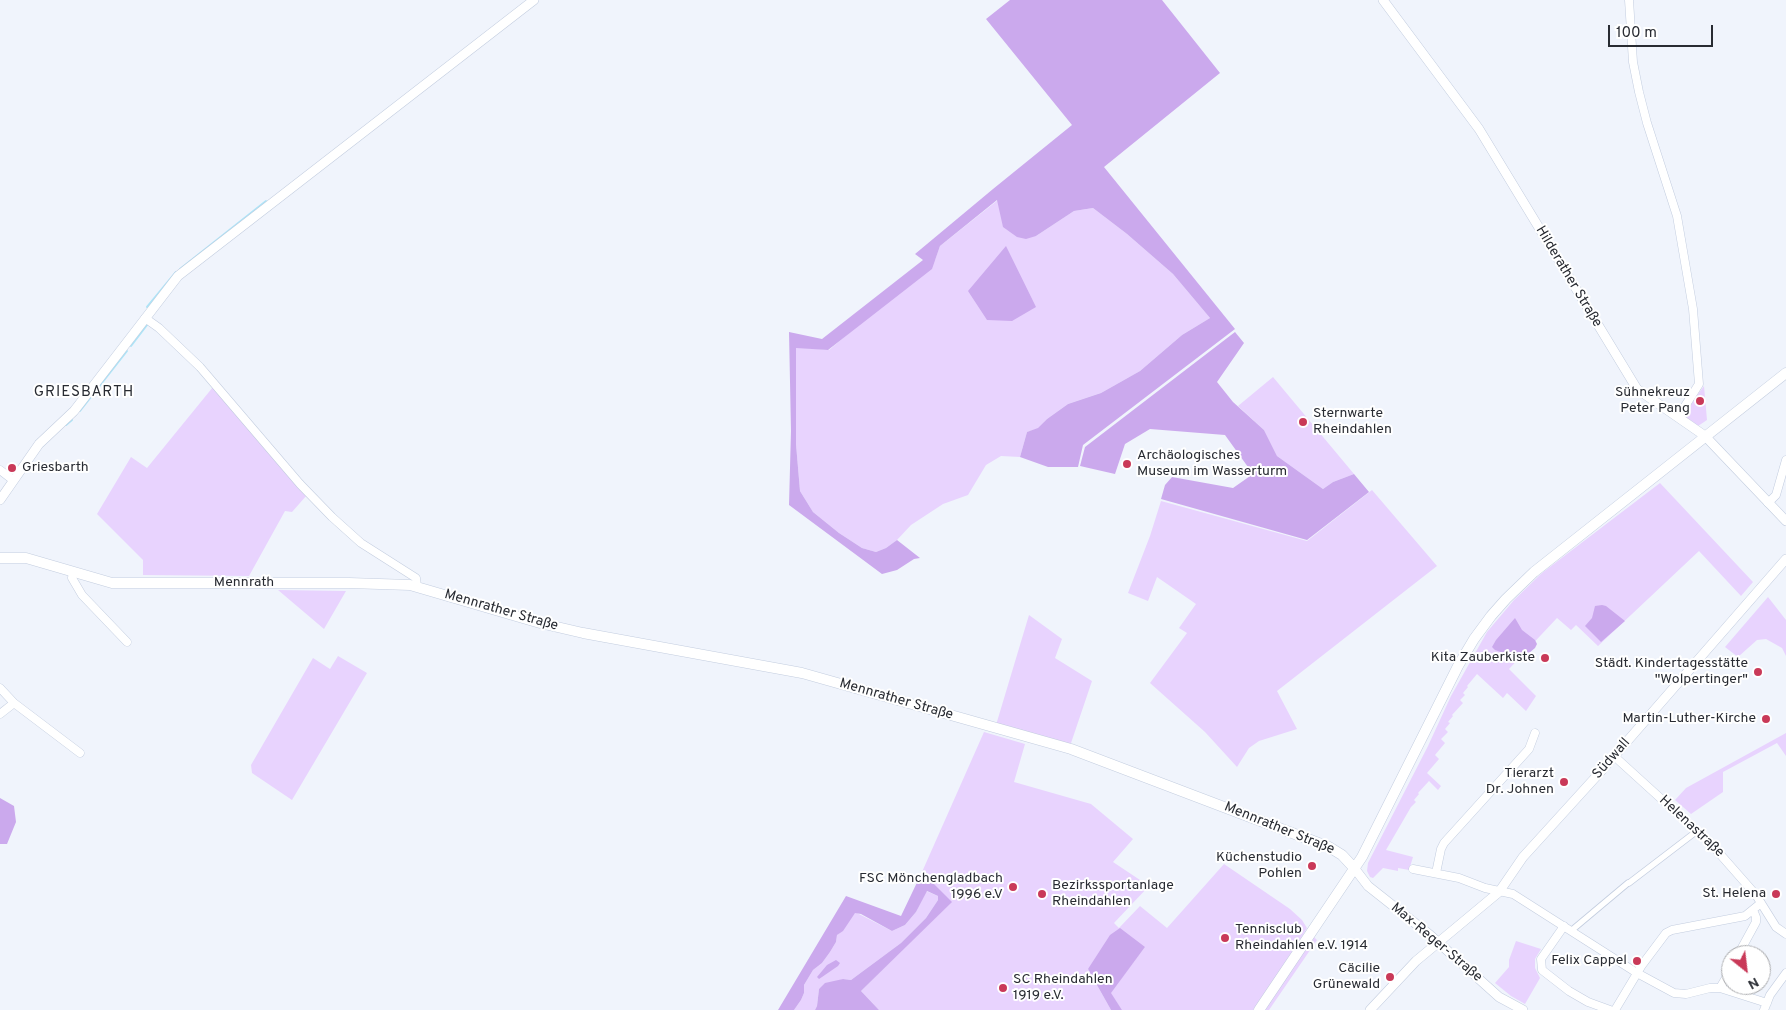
<!DOCTYPE html>
<html>
<head>
<meta charset="utf-8">
<style>
	body { margin:0 }
	#map { position:relative; width:1786px; height:1010px; overflow:hidden; background:#f0f4fc; font-family:Overpass,sans-serif }
	canvas { display:block }
	.north { position:absolute; left:1721px; top:945px; width:50px; height:50px; box-sizing:border-box; background:#fff; border:1px solid #a9aaad; border-radius:50%; rotate:151deg; font-size:14px; font-weight:700; line-height:20px; text-align:center; color:#282b32 }
	.north::after { content:''; display:block; margin:auto; width:18px; height:22px; background:#c93958; clip-path:polygon(50% 0,100% 100%,50% 72%,0 100%) }
	.scale { position:absolute; left:1608px; top:25px; width:105px; height:22px; box-sizing:border-box; border:2px solid #282b32; border-top:0; padding-left:6px; font-size:15px; line-height:18px; white-space:nowrap; color:#282b32; -webkit-text-stroke:4px #fff; paint-order:stroke }
</style>
</head>
<body>
<div id="map">
<canvas width="1786" height="1010"></canvas>
<div class="north">N</div>
<div class="scale">100 m</div>
</div>
<script>
const ctx = document.querySelector('canvas').getContext('2d');
ctx.lineJoin = 'round';
function fill(path, color) { ctx.fillStyle = color; ctx.fill(path, 'evenodd'); }
const shape = rows => new Path2D(rows.map(r => 'M' + r).join(''));
function strokePath(path, color, width, dash) { ctx.strokeStyle = color; ctx.lineWidth = width; ctx.lineCap = dash ? 'butt' : 'round'; ctx.setLineDash(dash || []); ctx.stroke(path); }
function label(font, color, halo, rows, align = 'center') {
  ctx.font = font + ' Overpass,sans-serif'; ctx.lineWidth = 4; ctx.setLineDash([]); ctx.textBaseline = 'middle'; ctx.strokeStyle = halo; ctx.fillStyle = color; for (const [text, x, y, turn = 0] of rows) {
    ctx.save(); ctx.translate(x, y); ctx.rotate((+turn || 0) * Math.PI / 180); ctx.textAlign = isNaN(turn) ? turn : align; if (halo) ctx.strokeText(text, 0, 0); ctx.fillText(text, 0, 0); ctx.restore();
  }
}
fill(shape([
	[998,200,1036,236,1074,211,1093,208,1127,234,1173,274,1210,318,1182,335,1140,371,1101,393,1068,404,1047,419,1038,429,1027,432,1020,457,1001,456,986,465,968,495,943,504,911,525,897,540,886,548,876,552,862,548,839,533,813,512,800,491,796,444,796,347,829,350,935,260,940,246],
	[1273,377,1354,474,1333,482,1323,489,1277,456,1264,430,1238,406],
	[1704,386,1707,420,1698,426,1686,417,1685,413,1695,399,1697,400,1696,402,1699,404,1702,398,1700,397,1698,399,1696,397],
	[213,387,307,495,292,512,285,511,249,576,143,575,143,560,97,514,131,457,147,468],
	[1660,483,1753,582,1741,596,1699,551,1598,646,1576,625,1571,630,1557,618,1509,669,1536,696,1526,711,1507,693,1503,698,1477,674,1467,686,1468,687,1463,693,1465,695,1460,700,1463,703,1452,715,1453,716,1448,722,1450,723,1445,729,1448,732,1441,739,1445,743,1435,755,1439,759,1427,773,1441,786,1438,790,1429,781,1418,793,1419,794,1414,800,1416,802,1411,807,1386,850,1413,857,1409,870,1398,868,1398,871,1383,868,1373,878,1370,877,1367,871,1368,863,1428,746,1451,696,1487,632,1514,600,1542,573],
	[1372,490,1437,566,1277,691,1297,729,1259,741,1249,748,1237,767,1205,732,1150,683,1187,633,1179,628,1196,604,1157,577,1148,601,1128,593,1150,536,1161,501,1307,541],
	[278,590,346,591,324,629],
	[1768,597,1786,620,1786,656,1782,648,1766,639,1757,640,1738,657,1725,647],
	[1029,615,1062,639,1055,658,1092,681,1070,746,996,725],
	[338,656,367,673,292,800,252,773,251,765,313,658,330,669],
	[984,732,1025,744,1014,782,1091,804,1133,839,1113,862,1149,886,1114,923,1119,928,1140,906,1167,928,1224,864,1290,909,1302,920,1307,928,1285,965,1253,1010,1122,1010,1110,993,1145,947,1088,969,1111,1010,879,1010,861,991,951,902,922,872],
	[1786,733,1786,756,1777,743,1723,772,1723,792,1691,814,1675,800,1686,788],
	[926,891,938,896,938,900,926,918,901,943,851,980,843,979,819,989,817,1006,815,1010,794,1010,801,1000,804,993,804,985,813,970,822,963,830,952,836,942,837,935,855,912,892,931,905,925,916,912],
	[1314,937,1317,940,1269,1010,1263,1010],
	[1516,941,1541,949,1535,959,1535,968,1540,978,1525,1004,1511,996,1495,983,1509,967,1509,960]
]), '#e8d3fe');
fill(shape([
	[1010,0,1162,0,1220,73,1104,167,1235,329,1083,445,1078,467,1048,467,1020,457,1027,432,1038,428,1047,419,1068,404,1101,393,1140,371,1182,335,1210,318,1173,274,1127,234,1093,208,1074,211,1036,236,1026,239,1017,237,1003,227,997,200,940,246,932,269,828,350,796,348,796,444,800,491,813,512,839,533,862,548,876,552,886,548,897,540,920,558,914,559,897,570,882,574,789,505,791,431,789,332,822,339,923,260,915,254,993,189,1072,125,986,19],
	[1006,246,1036,307,1012,321,987,320,968,291],
	[1235,332,1244,343,1217,382,1233,402,1264,430,1277,456,1323,489,1333,482,1354,474,1369,492,1307,540,1161,499,1165,485,1172,477,1233,488,1253,474,1225,435,1150,429,1125,444,1115,474,1080,466,1085,447],
	[1602,605,1606,606,1625,621,1601,642,1585,626,1592,618,1595,606],
	[1515,618,1522,630,1535,640,1537,644,1535,648,1523,658,1517,658,1495,650,1492,647,1496,640],
	[0,798,14,806,16,822,7,844,0,844],
	[922,872,952,902,861,991,879,1010,815,1010,817,1006,819,989,825,983,843,979,851,980,901,943,926,918,938,900,938,896,927,891,916,912,905,925,892,931,861,914,855,913,843,931,837,935,836,942,830,952,822,963,813,970,804,985,804,993,801,1000,794,1010,778,1010,846,896,901,916],
	[1120,928,1145,947,1111,993,1122,1010,1111,1010,1088,969,1110,935],
	[836,960,840,963,838,966,822,977,819,979,817,977,827,965]
]), '#cba9ed');
strokePath(shape([
	[180,269,266,201],
	[147,307,176,272],
	[131,346,147,325],
	[80,411,127,351],
	[66,425,72,420]
]), '#ade4f7', 2);
const pedestrian = shape([
	[1629,883,1697,831],
	[1572,930,1628,883]
]);
const minor = shape([
	[1629,0,1633,62,1639,92,1647,123,1677,216,1693,309,1699,384,1678,417],
	[145,318,159,328,200,367,300,484,332,517,361,543,416,578,417,587],
	[0,470,13,480],
	[1768,503,1776,495,1786,460],
	[73,572,72,578,82,595,127,642],
	[0,688,14,703,80,753],
	[0,714,14,703],
	[1614,756,1712,845,1756,895,1776,927,1786,934],
	[1413,869,1459,878,1485,888,1513,894,1637,973,1674,993,1686,994,1710,988,1720,988,1767,1003],
	[1436,873,1441,849,1444,843,1529,749,1535,733],
	[1564,926,1541,959,1542,970,1569,991,1588,1002,1610,1010],
	[1738,955,1756,922,1756,917,1753,910],
	[1720,988,1731,969],
	[1615,1010,1642,965,1666,933,1672,930,1740,917,1745,916,1761,903],
	[1764,1010,1770,995,1786,973]
]);
const tertiary = shape([
	[1383,0,1479,129,1637,389,1705,436,1786,521],
	[0,500,39,444,74,411,178,276,534,0],
	[1355,869,1368,886,1430,935,1499,997,1523,1010],
	[1370,1010,1416,961,1499,892,1523,857,1603,769,1786,559]
]);
const secondary = shape([
	[0,558,26,558,112,583,349,583,410,585,540,623,583,633,802,673,1071,749,1329,847,1342,855,1355,869],
	[1259,1010,1362,857,1458,666,1474,639,1491,616,1506,599,1534,572,1786,373]
]);
strokePath(pedestrian, '#c3cddf', 7);
strokePath(minor, '#c3cddf', 9);
strokePath(tertiary, '#c3cddf', 10);
strokePath(secondary, '#c3cddf', 11);
strokePath(pedestrian, '#fff', 5.5);
strokePath(minor, '#fff', 8);
strokePath(tertiary, '#fff', 9);
strokePath(secondary, '#fff', 10);
for (const [x, y, r, color] of [
	[1700,401,5,"#c93958"],
	[1303,422,5,"#c93958"],
	[1127,464,5,"#c93958"],
	[12,468,5,"#c93958"],
	[1545,658,5,"#c93958"],
	[1758,672,5,"#c93958"],
	[1766,719,5,"#c93958"],
	[1564,782,5,"#c93958"],
	[1312,866,5,"#c93958"],
	[1013,887,5,"#c93958"],
	[1042,894,5,"#c93958"],
	[1776,894,5,"#c93958"],
	[1225,938,5,"#c93958"],
	[1637,961,5,"#c93958"],
	[1390,977,5,"#c93958"],
	[1003,988,5,"#c93958"]
]) { const dot = new Path2D(); dot.arc(x, y, r, 0, 2 * Math.PI); ctx.fillStyle = color; ctx.fill(dot); strokePath(dot, '#fff', 2); }
label('14px', '#282b32', '#fff', [
	["Hilderather Straße",1568,277,59],
	["Mennrath",244,583],
	["Mennrather Straße",501,611,16],
	["Mennrather Straße",896,700,16],
	["Südwall",1612,759,-49],
	["Helenastraße",1691,827,43],
	["Mennrather Straße",1279,829,22],
	["Max-Reger-Straße",1436,943,40]
]);
label('14px', '#282b32', '#fff', [
	["Sühnekreuz",1690,393],
	["Peter Pang",1690,409],
	["Sternwarte",1313,414,"left"],
	["Rheindahlen",1313,430,"left"],
	["Archäologisches",1137,456,"left"],
	["Museum im Wasserturm",1137,472,"left"],
	["Griesbarth",22,468,"left"],
	["Kita Zauberkiste",1535,658],
	["Städt. Kindertagesstätte",1748,664],
	["\"Wolpertinger\"",1748,680],
	["Martin-Luther-Kirche",1756,719],
	["Tierarzt",1554,774],
	["Dr. Johnen",1554,790],
	["Küchenstudio",1302,858],
	["Pohlen",1302,874],
	["FSC Mönchengladbach",1003,879],
	["1996 e.V",1003,895],
	["Bezirkssportanlage",1052,886,"left"],
	["Rheindahlen",1052,902,"left"],
	["St. Helena",1766,894],
	["Tennisclub",1235,930,"left"],
	["Rheindahlen e.V. 1914",1235,946,"left"],
	["Felix Cappel",1627,961],
	["Cäcilie",1380,969],
	["Grünewald",1380,985],
	["SC Rheindahlen",1013,980,"left"],
	["1919 e.V.",1013,996,"left"]
], 'right');
ctx.letterSpacing = '1px';
label('15px', '#282b32', '#fff', [
	["GRIESBARTH",84,393]
]);
ctx.letterSpacing = '0px';
</script>
</body>
</html>
